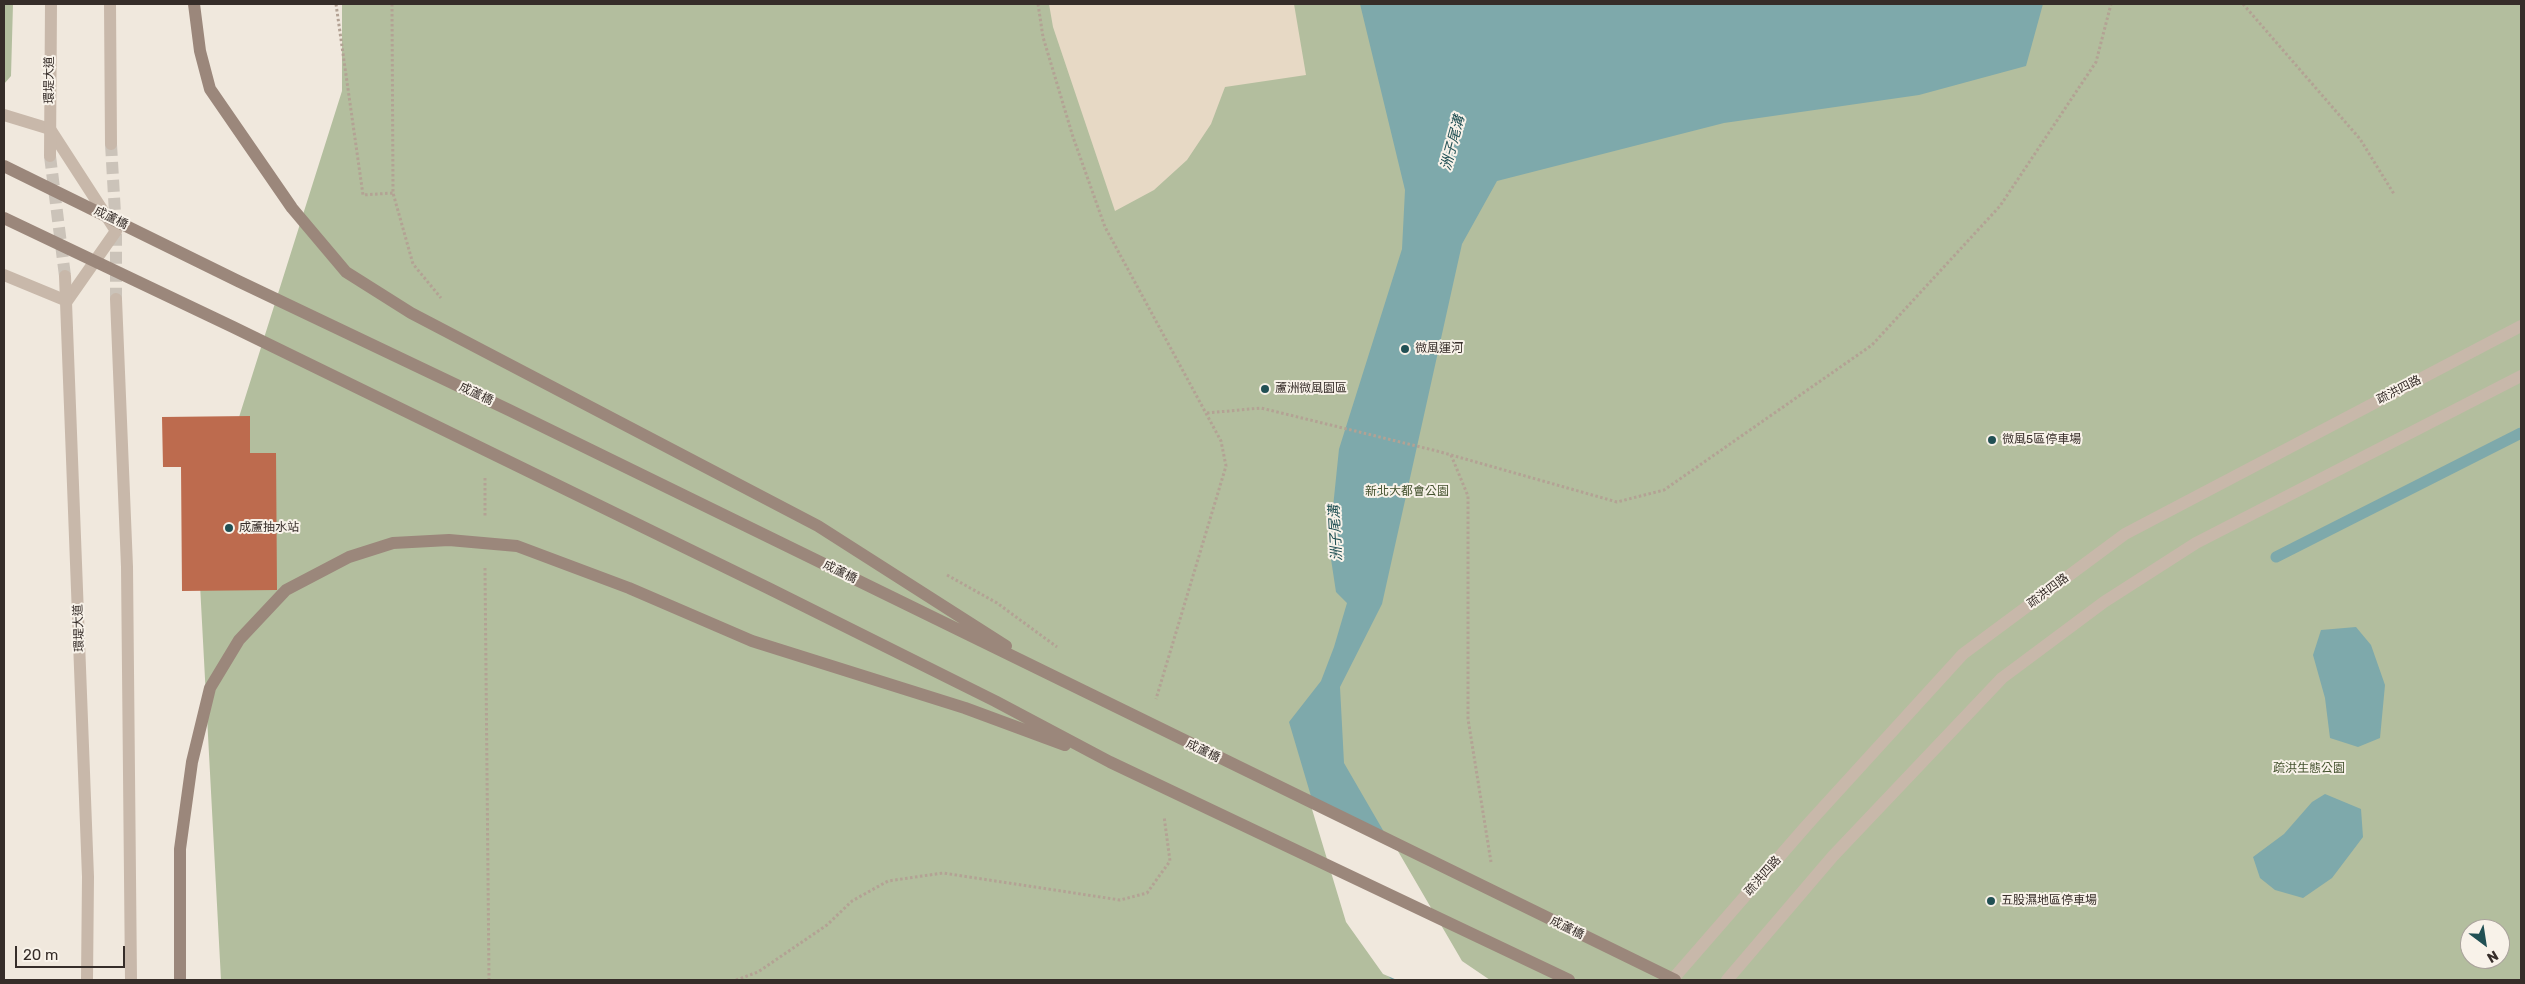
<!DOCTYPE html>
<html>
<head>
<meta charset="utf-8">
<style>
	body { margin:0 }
	#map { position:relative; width:2525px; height:984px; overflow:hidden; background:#f0e8dd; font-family:Rubik,sans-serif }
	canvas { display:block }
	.frame { position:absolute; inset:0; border:5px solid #362d29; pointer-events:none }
	.north { position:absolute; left:2460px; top:919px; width:50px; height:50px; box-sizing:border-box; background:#f8f2e9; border:1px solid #aaa39c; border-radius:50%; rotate:149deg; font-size:14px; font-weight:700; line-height:20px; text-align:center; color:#362d29 }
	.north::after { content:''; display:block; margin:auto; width:18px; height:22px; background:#215054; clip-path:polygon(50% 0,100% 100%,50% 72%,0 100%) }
	.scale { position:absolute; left:15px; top:946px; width:110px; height:22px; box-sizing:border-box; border:2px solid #362d29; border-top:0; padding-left:6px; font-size:15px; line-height:18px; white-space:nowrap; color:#362d29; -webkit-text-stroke:4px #f8f2e9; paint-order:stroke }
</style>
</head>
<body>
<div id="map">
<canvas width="2525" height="984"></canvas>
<div class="frame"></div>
<div class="north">N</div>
<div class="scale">20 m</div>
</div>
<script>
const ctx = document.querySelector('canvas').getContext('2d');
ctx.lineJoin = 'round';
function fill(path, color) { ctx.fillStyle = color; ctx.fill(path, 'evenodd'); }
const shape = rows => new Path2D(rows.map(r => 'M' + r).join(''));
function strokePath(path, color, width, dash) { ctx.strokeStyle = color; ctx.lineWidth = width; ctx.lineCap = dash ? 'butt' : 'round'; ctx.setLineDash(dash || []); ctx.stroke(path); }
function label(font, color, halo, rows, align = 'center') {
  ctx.font = font + ' Rubik,"Noto Sans TC",sans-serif'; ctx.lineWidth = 4; ctx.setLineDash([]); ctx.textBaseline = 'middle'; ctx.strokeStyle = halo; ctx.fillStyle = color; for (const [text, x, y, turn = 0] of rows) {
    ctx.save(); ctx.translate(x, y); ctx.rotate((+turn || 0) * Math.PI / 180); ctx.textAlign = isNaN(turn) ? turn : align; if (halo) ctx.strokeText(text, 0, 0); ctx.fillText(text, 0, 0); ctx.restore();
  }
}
fill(shape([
	[4,4,13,4,11,76,4,84],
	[342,4,2521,4,2521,980,221,980,198,547,342,91],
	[2470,929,2500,929,2500,959,2470,959]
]), '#b3be9e');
fill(shape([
	[1049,4,1294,4,1306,75,1225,87,1211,124,1187,160,1154,190,1115,211,1053,27]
]), '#e7d9c5');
fill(shape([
	[1360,4,2043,4,2026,66,1919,95,1724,123,1497,181,1462,244,1382,604,1340,687,1344,763,1460,963,1487,980,1392,980,1379,966,1348,921,1289,722,1321,681,1334,647,1347,603,1336,592,1329,546,1339,449,1402,249,1405,190],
	[2356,627,2371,645,2385,685,2380,738,2358,747,2330,738,2325,698,2313,655,2321,630],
	[2325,794,2361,809,2363,837,2332,878,2303,898,2275,890,2260,878,2253,857,2284,834,2312,802]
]), '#7ea9ab');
fill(shape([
	[1308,796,1388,834,1462,961,1490,980,1397,980,1383,974,1346,922]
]), '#f0e8dd');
strokePath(shape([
	[2276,557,2521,433]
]), '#7ea9ab', 11);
fill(shape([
	[250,416,250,453,276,453,277,590,182,591,181,467,163,467,162,417]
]), '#bd6b4e');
strokePath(shape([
	[111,144,116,231,116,299],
	[50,156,65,276]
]), '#cbc3b9', 12, [12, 6]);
strokePath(shape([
	[336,4,363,195,393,193],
	[392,4,393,193,413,264,441,298],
	[1038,4,1043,37,1073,137,1105,227,1221,441,1226,466,1156,699],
	[2243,4,2360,139,2394,194],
	[1207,413,1261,408,1437,451,1617,502,1664,490,1872,345,2000,206,2096,62,2111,4],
	[1451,455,1468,496,1468,719,1491,862],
	[485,478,485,517],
	[485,568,489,980],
	[947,575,997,603,1057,647],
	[736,980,758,972,827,925,852,901,888,881,943,873,1120,900,1147,893,1170,861,1164,816]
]), '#b3a294', 3, [2.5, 2.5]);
strokePath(shape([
	[4,115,50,129,116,231,67,301,4,275]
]), '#c8b8aa', 12);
strokePath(shape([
	[110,4,111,144],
	[50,156,51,4],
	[65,276,88,877,87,980],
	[116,299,127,567,131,980],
	[1672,980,1807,825,1963,654,2125,534,2521,326],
	[1727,980,1833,856,2002,678,2104,602,2196,543,2521,376]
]), '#c8b8aa', 12);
strokePath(shape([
	[194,4,200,51,210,89,292,208,346,272,411,313,818,526,1006,646],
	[4,166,238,281,509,410,1675,980],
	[4,218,233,327,768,588,995,701,1110,762,1569,980],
	[180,980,180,849,192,762,210,688,239,640,286,590,349,557,393,543,449,540,517,546,629,588,752,641,965,708,1065,745]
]), '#9b877b', 12);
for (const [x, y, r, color] of [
	[1405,349,5,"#215054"],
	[1265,389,5,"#215054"],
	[1992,440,5,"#215054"],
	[229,528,5,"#215054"],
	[1991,901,5,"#215054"]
]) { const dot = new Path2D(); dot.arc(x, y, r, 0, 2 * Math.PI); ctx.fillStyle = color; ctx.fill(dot); strokePath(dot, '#f8f2e9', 2); }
label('12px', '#362d29', '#f8f2e9', [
	["環堤大道",50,80,-90],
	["成蘆橋",111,218,26],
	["疏洪四路",2399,390,-27],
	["成蘆橋",476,394,25],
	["成蘆橋",840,572,26],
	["疏洪四路",2048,591,-37],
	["環堤大道",79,628,-92],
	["成蘆橋",1203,751,26],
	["疏洪四路",1763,876,-49],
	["成蘆橋",1567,928,26]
]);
label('12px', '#362d29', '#f8f2e9', [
	["微風運河",1415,349],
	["蘆洲微風園區",1275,389],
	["微風5區停車場",2002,440],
	["成蘆抽水站",239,528],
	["五股濕地區停車場",2001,901]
], 'left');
label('12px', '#44522e', '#f8f2e9', [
	["新北大都會公園",1407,492],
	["疏洪生態公園",2309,769]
]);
label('italic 14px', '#215054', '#f8f2e9', [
	["洲子尾溝",1453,143,-75],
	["洲子尾溝",1336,533,-93]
]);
</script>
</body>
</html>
